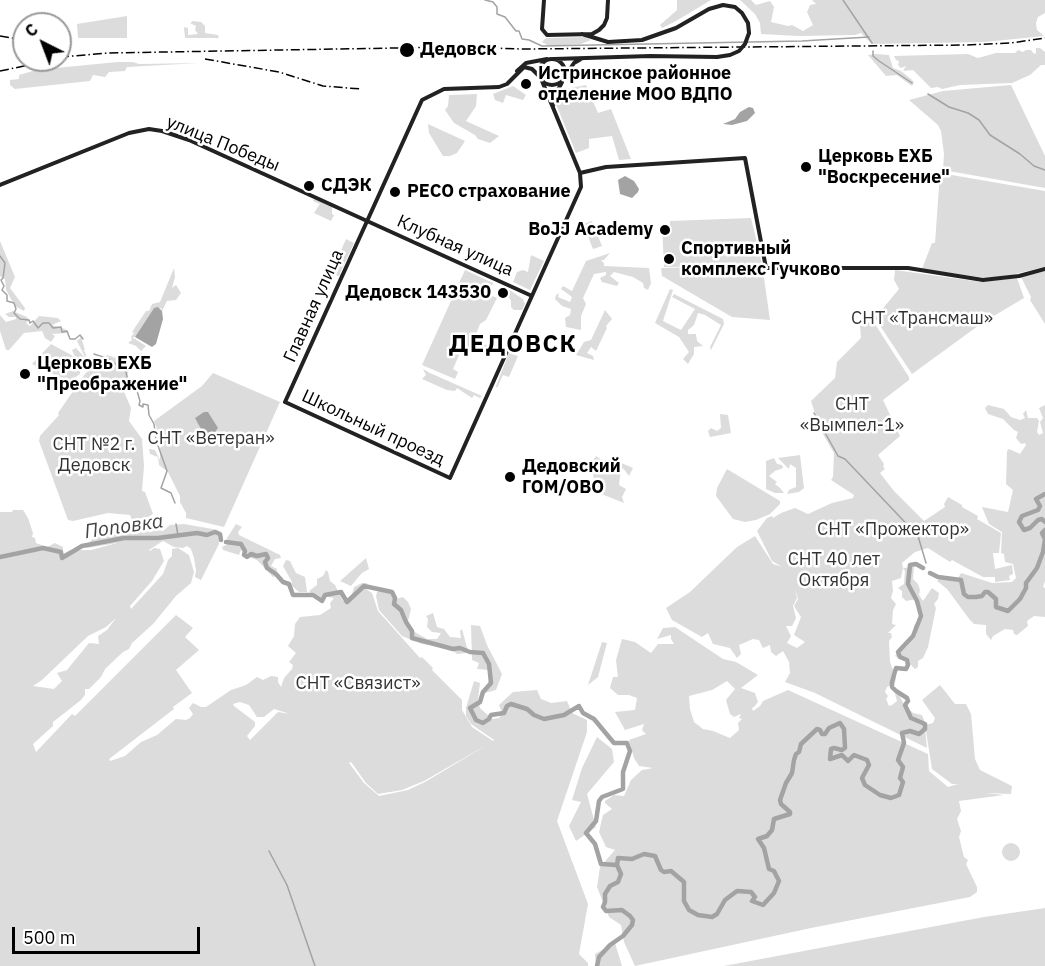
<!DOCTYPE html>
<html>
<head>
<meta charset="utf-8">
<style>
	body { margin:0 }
	#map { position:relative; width:1045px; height:966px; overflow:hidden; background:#fff; font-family:"IBM Plex Sans",sans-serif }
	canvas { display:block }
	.north { position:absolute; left:12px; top:12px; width:60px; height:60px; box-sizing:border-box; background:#fff; border:2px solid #999; border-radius:50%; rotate:318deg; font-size:16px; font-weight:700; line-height:24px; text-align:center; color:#000 }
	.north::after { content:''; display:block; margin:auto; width:21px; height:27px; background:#000; clip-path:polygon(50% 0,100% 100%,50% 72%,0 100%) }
	.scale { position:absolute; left:12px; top:927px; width:188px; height:27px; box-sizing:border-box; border:3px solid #000; border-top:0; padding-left:8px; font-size:18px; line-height:21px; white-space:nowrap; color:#000; -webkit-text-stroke:4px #fff; paint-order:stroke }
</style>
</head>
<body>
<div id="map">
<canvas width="1045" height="966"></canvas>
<div class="north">С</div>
<div class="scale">500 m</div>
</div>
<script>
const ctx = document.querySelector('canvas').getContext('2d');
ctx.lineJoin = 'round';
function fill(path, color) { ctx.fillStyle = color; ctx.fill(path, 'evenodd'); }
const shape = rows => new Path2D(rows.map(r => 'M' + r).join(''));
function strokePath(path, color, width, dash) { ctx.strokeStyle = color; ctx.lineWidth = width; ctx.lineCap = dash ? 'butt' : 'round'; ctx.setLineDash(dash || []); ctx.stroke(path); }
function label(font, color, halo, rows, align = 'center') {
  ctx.font = font + ' "IBM Plex Sans",sans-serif'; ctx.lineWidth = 5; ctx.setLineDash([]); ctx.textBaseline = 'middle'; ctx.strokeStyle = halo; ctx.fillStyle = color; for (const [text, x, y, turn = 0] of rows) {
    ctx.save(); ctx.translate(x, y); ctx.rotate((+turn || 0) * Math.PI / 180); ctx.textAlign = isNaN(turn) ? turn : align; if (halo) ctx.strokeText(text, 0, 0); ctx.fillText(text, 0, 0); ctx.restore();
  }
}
fill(shape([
	[677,0,711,0,676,21,662,28,660,25,677,10],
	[740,0,751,0,756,5,770,1,774,7,771,22,788,26,792,25,803,31,813,25,807,12,810,5,816,4,812,0,1045,0,1045,13,1038,17,1036,23,1037,30,1044,36,985,42,872,44,861,33,855,35,799,36,761,34,760,23,755,14],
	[127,16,127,38,78,38,77,24],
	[193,21,201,22,205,26,205,33,218,35,219,38,185,38,184,27,188,28,188,35,198,34,195,30,196,26,190,23],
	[585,37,591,40,581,44,549,46,542,42,546,38],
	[1036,48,1040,48,1045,52,1045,65,1041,65,1030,75,1012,83,960,85,942,89,938,87,931,88,913,70,903,71,906,66,901,68,898,65,899,61,896,60,894,56,968,54,978,58,996,53,1015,53,1018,50,1023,52,1026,50,1031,50,1034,54,1036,53],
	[876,54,889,55,893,68,901,71,911,79,914,82,912,86,897,75,886,76,868,55],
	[117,62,133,62,139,64,200,63,127,67,125,71,109,72,105,77,93,75,90,81,15,89,10,85,10,80,19,79,19,75,36,70],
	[586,85,598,113,611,109,631,159,619,160,612,136,589,139,589,148,576,153,556,104,570,98,566,89],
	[1011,85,1045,156,1045,188,943,170,944,154,941,131,938,125,909,100,943,91],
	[513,86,526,95,523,100,506,95,503,103,495,100,493,94],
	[477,94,476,106,466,121,499,136,490,143,478,139,475,135,454,123,445,110,448,106,449,95],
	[428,124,465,141,457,153,450,156,443,156,429,133],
	[940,173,1045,191,1045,267,993,279,922,269,932,243,935,243],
	[314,199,332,207,332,214,334,215,331,221,314,213,320,204,313,201],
	[751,218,762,264,770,320,732,317,662,276,661,268,730,266,664,267,662,225,670,225,670,221],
	[592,221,602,246,593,249,583,224],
	[346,239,354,243,340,273,341,275,338,276,331,273],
	[0,241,15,277,10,288,25,308,24,311,15,306,6,290,5,279,0,276],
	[610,253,604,260,601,260,604,263,604,266,649,268,651,283,648,290,644,288,643,283,633,277,614,272,610,276,619,283,617,286,602,282,600,278,606,275,606,272,594,274,583,298,586,304,581,316,581,330,566,327,565,318,570,315,571,309,562,306,555,299,556,295,559,293,558,297,570,302,572,297,561,289,563,286,572,291,586,261],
	[531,255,544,261,530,290,513,282,517,272,523,270,528,272],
	[174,268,175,277,172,288,176,285,181,293,176,300,167,301,162,311,161,308,154,308,135,337,132,337,146,346,141,351,136,346,128,343,132,340,131,337,134,333,132,332,146,311,149,311,152,304,160,302],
	[465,270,493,283,488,294,497,298,486,320,480,324,474,339,488,346,486,352,472,346,470,349,463,346,453,369,458,372,455,379,422,365],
	[895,270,981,282,1017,278,1024,298,982,323,912,374,875,318,899,289,894,280],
	[1045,271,1045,324,1030,300,1031,297,1021,277],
	[508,289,523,299,525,304,522,310,514,310,511,307,511,301,505,290],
	[670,289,673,290,663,321,681,330,695,309,672,297,674,294,723,319,724,324,711,350,710,347,721,325,705,315,698,313,694,325,688,330,688,334,696,334,697,341,703,346,694,347,694,354,688,364,683,359,689,352,679,337,655,323],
	[605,310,612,319,606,326,607,328,596,351,591,347,587,353,593,356,594,360,576,355,584,342,591,340],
	[13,311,27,317,29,320,26,323,30,326,39,316,58,318,61,321,52,325,65,329,68,333,52,334,55,336,51,342,45,338,42,331,24,333,9,350,6,350,0,331,0,315,6,322,16,319,16,317,9,317,5,314],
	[873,321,909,377,909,380,883,400,900,436,878,455,884,464,883,466,885,469,880,473,894,491,924,521,945,507,944,504,948,497,962,505,962,507,978,516,977,519,1001,533,999,553,993,553,995,569,1012,565,1013,574,1009,576,1010,580,995,582,995,577,983,577,952,560,950,562,928,548,915,552,902,563,903,568,914,567,913,579,918,584,920,590,919,595,923,601,932,588,939,593,938,599,934,604,936,608,928,647,923,658,918,661,918,667,915,669,908,662,908,658,900,659,895,656,901,649,906,647,913,637,914,625,920,621,919,605,916,603,917,599,906,601,902,597,902,591,898,588,904,584,905,571,903,568,901,578,892,581,893,591,891,598,896,604,893,610,892,624,896,625,888,633,891,633,892,637,889,641,890,662,896,678,895,683,887,687,885,692,888,696,886,699,889,706,892,705,897,701,895,694,899,695,904,704,913,713,922,715,924,720,927,748,815,693,785,682,790,673,789,662,783,651,776,656,771,652,770,645,763,648,759,640,753,639,739,645,741,654,737,658,730,648,713,644,708,633,702,637,672,620,666,608,690,592,737,547,755,536,773,564,782,567,772,561,757,531,767,518,772,516,773,518,781,513,795,508,808,514,832,503,853,498,854,495,831,480,833,477,834,453,820,429,811,401,835,378,837,362,861,338,860,326],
	[795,589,798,599,794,606,801,617,794,635,805,642,797,648,787,643,791,636,786,626,792,626,796,618,793,606,797,598],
	[81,337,85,350,83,350,85,352,88,362,78,360,81,366,80,374,69,382,32,364,51,344,75,357,72,350,76,348,86,359,77,341],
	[509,353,518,356,509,377,503,375,497,388,496,386],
	[107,355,125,361,129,369,125,383,122,387,131,408,129,421,142,439,144,466,142,491,145,492,153,514,148,517,132,520,130,515,108,513,73,521,68,520,39,441,40,436,59,415,58,413,85,374,96,362,102,368,102,362],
	[423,369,430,373,482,396,480,398,474,395,472,398,457,388,455,391,447,390,422,379,426,375],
	[213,373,280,402,224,527,186,518,186,513,180,502,180,496,168,472,159,465,158,457,150,454,149,449,155,450,160,460,160,448,163,445,154,421,202,386],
	[988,405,1004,409,1011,417,1020,420,1025,418,1023,414,1026,410,1028,418,1037,418,1039,421,1037,432,1039,435,1043,433,1040,422,1043,418,1039,408,1045,405,1045,581,1043,587,1045,588,1045,617,1034,616,1027,621,1028,626,1017,635,1014,634,1013,630,1005,629,993,636,991,640,986,634,986,625,974,624,970,620,947,589,937,581,941,578,957,580,961,573,992,583,1012,582,1016,578,1013,564,1005,562,1004,554,1001,553,1002,532,989,524,982,507,1008,512,1013,490,1006,484,1007,451,1009,449,1020,454,1026,445,1025,443,1021,444,1016,438,1018,432,1014,430,1003,419,988,414,985,408],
	[720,414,728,415,731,433,710,437,708,431,711,428,717,431,721,428],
	[800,455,804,488,799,492,787,494,789,490,796,487,796,468,790,464,789,469,778,458],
	[596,456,603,461,612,459,633,468,629,476,623,468,620,476,619,485,626,489,622,497,624,503,599,493,594,482,592,463],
	[774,458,777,464,782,465,783,468,775,471,769,476,777,482,775,484,780,488,784,493,775,493,766,489,766,461],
	[727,469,780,501,780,504,770,514,756,520,745,522,733,519,716,496,717,488],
	[13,510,23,510,28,518,33,533,32,537,35,538,36,543,47,547,55,543,63,547,63,554,70,550,91,550,117,543,87,548,86,546,101,530,134,533,138,530,151,532,156,530,163,531,170,525,184,524,218,530,219,544,201,580,195,577,196,570,194,558,191,549,187,546,183,548,174,547,163,541,149,550,150,551,154,548,160,549,164,561,152,581,130,606,131,609,163,574,168,560,172,556,172,549,178,548,189,555,194,572,191,583,176,596,153,624,132,643,129,649,123,652,105,669,101,677,89,689,85,689,85,695,81,700,53,722,53,726,33,744,36,752,72,714,75,716,176,615,193,628,185,637,199,650,176,670,192,693,173,707,174,709,109,759,110,761,125,756,141,742,157,735,176,719,186,720,190,718,193,714,189,708,193,703,201,707,206,707,231,690,246,685,257,677,263,680,271,676,278,677,278,682,281,687,284,678,292,669,293,665,289,662,296,653,288,646,294,636,295,624,300,617,320,615,331,608,330,603,334,598,327,597,320,600,315,598,309,591,317,585,317,579,323,576,326,570,328,572,330,581,335,585,343,601,346,600,352,594,354,587,362,583,367,583,366,589,372,593,378,611,420,658,422,657,433,668,432,670,462,700,462,710,472,727,493,741,494,740,471,724,466,716,466,708,474,681,480,683,478,699,480,708,492,719,499,718,502,713,499,705,513,692,537,690,541,699,551,703,567,701,572,713,587,720,587,732,557,821,588,904,579,954,588,963,588,966,0,966,0,512,12,512],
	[116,618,107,630,98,636,99,644,89,643,67,670,57,673,62,681,54,689,33,686,42,680,88,636,106,627],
	[240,702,249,705,257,717,264,717,274,709,290,714,278,712,250,740,247,736,255,726,255,722,234,706,233,704],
	[490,743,425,782,408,790,379,796,364,783,349,763,351,762,366,783,378,794,402,790,424,781],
	[236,524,242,527,238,532,239,535,280,555,281,558,275,559,271,566,277,569,276,576,273,577,257,560,248,557,241,550,239,555,223,550,222,547,228,544,227,538],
	[366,558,369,569,362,573,351,586,340,581],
	[286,560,290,561,296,573,305,577,307,592,299,592,291,585,292,582,283,566],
	[382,590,391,593,396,599,403,597,408,602,411,609,408,621,413,631,427,639,437,639,441,633,432,632,427,627,428,619,426,616,433,613,437,627,444,629,450,637,461,638,460,631,462,629,468,651,467,653,457,654,449,648,422,644,402,636,379,610,376,596,377,592],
	[471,625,480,626,487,645,502,674,496,690,485,693,489,680,488,670,477,669,479,663,472,660],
	[675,627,723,659,736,662,758,675,741,688,755,693,758,702,754,707,752,708,753,711,760,706,763,701,788,690,928,754,929,771,948,787,958,784,952,784,932,769,925,725,933,723,935,718,922,700,940,685,955,704,966,704,971,714,975,759,980,770,1012,786,1011,794,985,793,1004,795,959,801,961,811,957,819,961,831,959,837,964,857,968,860,966,864,977,887,977,892,970,897,811,928,635,966,624,942,621,925,609,917,597,887,600,867,615,850,606,847,599,832,603,815,612,809,605,803,605,801,614,795,624,796,631,780,642,770,653,768,639,766,634,758,629,740,646,734,642,730,644,724,625,730,615,712,635,710,637,698,629,695,618,695,610,688,613,677,618,677,616,660,622,639,635,642,651,653,658,644,674,644,671,639,671,635,657,639,663,628],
	[727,681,735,689,726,700,730,714,734,717,741,714,739,718,742,719,738,723,739,730,730,738,713,731,703,729,694,722,690,709,689,696,712,690],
	[602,642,607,643,598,677,588,685],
	[597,737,612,749,614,762,587,794,596,827,576,841,569,826,581,802,572,800,582,768],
	'1002 852a9 9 0 1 1 18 0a9 9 0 1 1-18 0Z',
	[1045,908,1045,966,724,966,984,917],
	[615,943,622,966,596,966,595,954]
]), '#dcdcdc');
fill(shape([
	[749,107,753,108,755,113,747,121,732,125,723,124,735,119,740,112],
	[625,176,634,181,639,189,638,192,632,198,620,194,618,180],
	[158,307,162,311,163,319,156,344,152,347,135,337,154,308],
	[204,412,208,412,218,428,215,432,206,438,195,418]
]), '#a3a3a3');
strokePath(shape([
	[485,0,493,2,497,7,497,14,505,17,516,31,519,31,522,39,529,40,542,46,802,41,869,37],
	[843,0,872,43],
	[873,51,873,56,879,61,912,83],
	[928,94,949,107,968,113,979,120,990,135,1020,154,1034,166,1045,170],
	[0,256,5,263,3,278,1,280,4,286,2,290,7,295,7,301,14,303,16,309,14,313,20,319,29,320,30,323,33,321,38,328,43,323,49,323,53,328,61,327,62,332,67,331,70,339,75,339,80,335,83,339],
	[94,354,109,359,126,372,128,381,137,391,140,401,139,405,143,407,143,404,148,405,149,415,154,424,156,440,167,471,161,488,171,493,175,503],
	[814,413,838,456,845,459,918,536,926,563],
	[176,524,178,535],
	[269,851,287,885,315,966]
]), '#a3a3a3', 1.5);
strokePath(shape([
	[1045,494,1036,499,1040,506,1038,510,1022,516,1019,522,1024,530,1030,528,1038,520,1042,519,1045,522],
	[226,542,241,544,245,551,244,555,247,557,251,554,257,556,266,554,268,558,265,562,267,568,276,574,283,582,289,584,293,595,313,595,322,601,325,595,341,592,347,602,364,586,392,592,395,598,394,604,401,610,406,622,412,631,412,638,453,649,460,648,470,652,483,653,489,664,491,683,483,692,480,702,470,708,476,720,483,723,489,719,491,715,504,713,507,706,511,704,527,709,534,715,544,719,564,715,579,706,583,713,594,719,614,743,627,743,630,751,623,772,623,789,602,797,599,801,596,821,586,833,595,844,601,864,617,865],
	[0,557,43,548,61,552,62,558,82,546,124,538,158,538,197,533,207,535,215,532,220,534,221,540],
	[930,573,938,577,961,580,964,594,968,597,976,597,982,596,985,592,988,592,996,599,996,607,1008,611,1020,599,1026,588,1026,583,1037,568,1043,552,1045,539,1042,533,1045,530],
	[597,966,599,957,610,945,623,936,632,925,633,920,630,916,622,910,606,911,603,907,605,902,605,894,610,886,618,882,621,874,617,865,618,858,632,859,644,854,655,856,661,870,664,872,671,871,684,882,684,901,689,910,698,915,712,917,717,914,725,900,737,891,751,892,755,897,752,901,763,905,774,893,779,881,774,871,769,869,764,848,758,839,767,836,772,830,774,819,790,814,790,812,781,804,780,800,786,783,792,773,794,760,796,754,799,752,801,744,817,729,820,730,822,734,825,734,829,728,840,723,844,729,845,748,842,750,834,748,831,749,830,759,842,755,848,761,854,755,867,760,869,765,862,778,865,785,880,795,891,798,899,795,903,782,900,778,903,767,898,760,904,743,902,733,910,731,919,734,925,729,925,724,911,718,905,705,908,701,907,698,896,691,892,687,892,682,896,668,906,669,908,665,907,660,900,657,898,652,913,636,921,616,917,601,908,584,910,565,916,564,923,568]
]), '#a3a3a3', 4.5);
strokePath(shape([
	[544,0,542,29,547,35,592,34,599,30,604,25,607,18,608,0],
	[582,34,608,42,642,40,676,28,709,9,723,5,735,7,742,13,748,23,749,33],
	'539 72a13 13 0 1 1 26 0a13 13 0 1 1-26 0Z',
	[554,59,650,56,717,57],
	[517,71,526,63,547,59],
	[566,75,574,63,581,59],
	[540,77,532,69,524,67,507,84,499,87,444,89,422,100,285,402,450,478,581,187,580,173,542,81],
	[553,106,555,96,562,82],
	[580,173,606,167,745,158,766,268,908,268,983,280,1019,276,1045,269],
	[0,185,129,133,149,129,162,131,189,140,532,296]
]), '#222', 4);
strokePath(shape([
	[0,36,24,40],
	[60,57,108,53,338,49,454,47,523,49,966,45,1011,43,1045,38],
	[205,59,279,72,323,86,361,89],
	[0,71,53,60]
]), '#000', 1.5, [9, 3, 1.5, 3]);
strokePath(shape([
	[717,57,730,55,739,51,745,44,749,33]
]), '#222', 4);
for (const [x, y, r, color] of [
	[407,50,8,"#000"],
	[526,84,6,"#000"],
	[806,167,6,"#000"],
	[309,186,6,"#000"],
	[395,192,6,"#000"],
	[665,230,6,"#000"],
	[669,259,6,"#000"],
	[503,293,6,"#000"],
	[25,374,6,"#000"],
	[510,477,6,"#000"]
]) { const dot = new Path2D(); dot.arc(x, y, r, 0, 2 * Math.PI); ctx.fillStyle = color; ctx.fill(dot); strokePath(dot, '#fff', 2); }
label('bold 18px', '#000', '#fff', [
	["Дедовск",420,50],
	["Истринское районное",538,74],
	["отделение МОО ВДПО",538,95],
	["Церковь ЕХБ",818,157],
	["\"Воскресение\"",818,178],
	["СДЭК",321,186],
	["РЕСО страхование",407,192],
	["BoJJ Academy",653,230,"right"],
	["Спортивный",681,249],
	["комплекс Гучково",681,270],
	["Дедовск 143530",491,293,"right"],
	["Церковь ЕХБ",37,364],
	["\"Преображение\"",37,385],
	["Дедовский",522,467],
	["ГОМ/ОВО",522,488]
], 'left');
label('18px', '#000', '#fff', [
	["улица Победы",223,144,22],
	["Клубная улица",455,246,24],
	["Главная улица",314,306,-66],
	["Школьный проезд",373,428,25]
]);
label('18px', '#333', '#fff', [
	["СНТ «Трансмаш»",922,319],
	["СНТ",852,405],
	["«Вымпел-1»",852,426],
	["СНТ «Ветеран»",211,439],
	["СНТ №2 г.",94,445],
	["Дедовск",94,466],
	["СНТ «Прожектор»",893,530],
	["СНТ 40 лет",834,560],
	["Октября",834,581],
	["СНТ «Связист»",358,684]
]);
label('italic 20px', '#444', '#fff', [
	["Поповка",124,527,-8]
]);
ctx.letterSpacing = '1.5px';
label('bold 24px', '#000', '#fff', [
	["ДЕДОВСК",513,345]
]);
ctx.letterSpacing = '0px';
</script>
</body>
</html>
